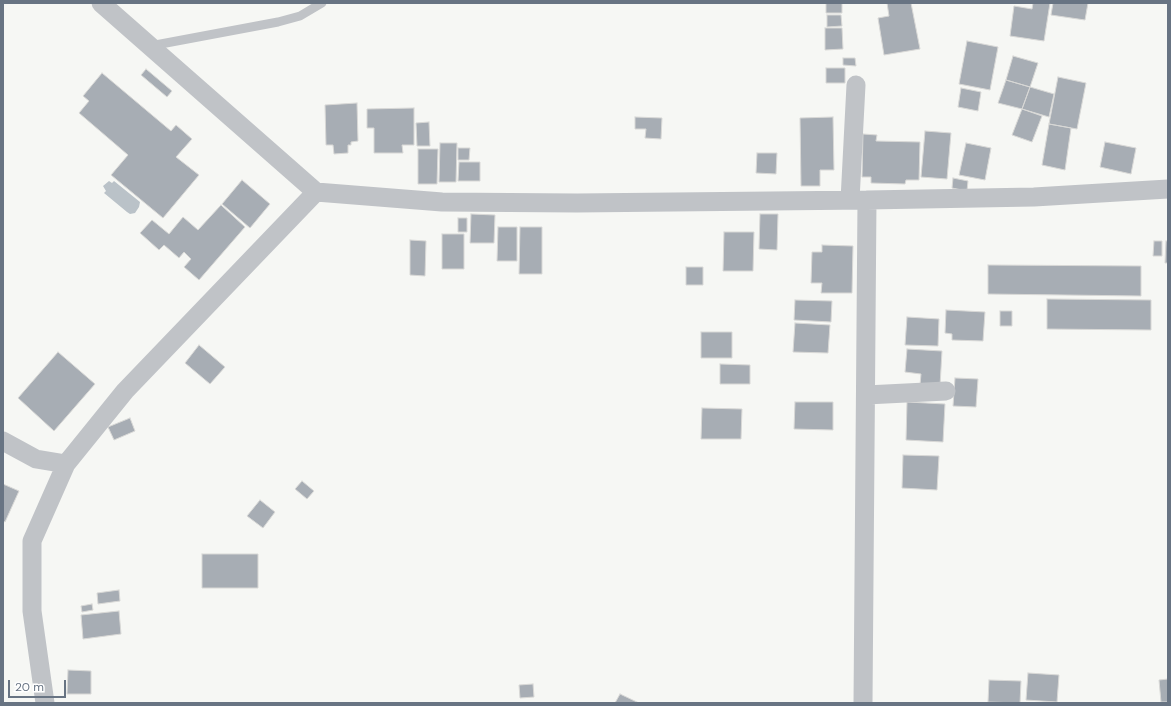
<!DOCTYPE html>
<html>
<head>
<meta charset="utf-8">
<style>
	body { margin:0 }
	#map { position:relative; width:1171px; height:706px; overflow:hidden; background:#f6f7f4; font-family:"DM Sans",sans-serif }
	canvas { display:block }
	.frame { position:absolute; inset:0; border:4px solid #687483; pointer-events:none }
	.scale { position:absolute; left:8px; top:680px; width:58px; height:18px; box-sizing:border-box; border:2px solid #687483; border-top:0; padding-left:5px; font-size:12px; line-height:14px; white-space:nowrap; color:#687483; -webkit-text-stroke:3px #fff; paint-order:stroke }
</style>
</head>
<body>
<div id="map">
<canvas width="1171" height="706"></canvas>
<div class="frame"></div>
<div class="scale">20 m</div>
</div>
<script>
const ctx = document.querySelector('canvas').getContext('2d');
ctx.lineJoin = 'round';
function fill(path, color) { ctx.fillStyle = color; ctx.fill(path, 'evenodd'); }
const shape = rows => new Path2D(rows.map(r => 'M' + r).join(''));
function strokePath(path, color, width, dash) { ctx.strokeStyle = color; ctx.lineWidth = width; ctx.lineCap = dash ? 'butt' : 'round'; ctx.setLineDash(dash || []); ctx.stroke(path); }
fill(shape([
	[109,181,112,183,114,181,140,202,139,207,135,213,130,214,127,212,104,193,106,191,103,186]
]), '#bac2c8');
const building = shape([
	[826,3,842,3,842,13,826,13,826,3],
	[887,3,911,3,920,49,884,55,878,18,889,16,887,3],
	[1033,3,1050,3,1044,41,1010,36,1014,6,1032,9,1033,3],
	[1053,3,1088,3,1085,20,1051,15,1053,3],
	[827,15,841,15,842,26,827,27,827,15],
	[825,28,842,28,843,49,825,50,825,28],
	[967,41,998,47,990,90,959,84,967,41],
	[1013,56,1038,63,1030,87,1006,80,1013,56],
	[843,58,855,58,856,66,843,65,843,58],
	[826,68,845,68,845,83,826,83,826,68],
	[146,69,172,91,167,97,141,75,146,69],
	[102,73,171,131,176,125,192,139,176,157,199,175,163,218,111,175,128,155,79,113,89,101,83,96,102,73],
	[1058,77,1086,83,1077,129,1049,124,1058,77],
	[1006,80,1030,87,1022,109,998,103,1006,80],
	[1030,87,1054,94,1049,117,1022,109,1030,87],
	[961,88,981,92,978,111,958,107,961,88],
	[357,103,358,141,351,142,351,145,348,145,348,153,334,154,333,145,326,145,325,105,357,103],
	[414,108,414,145,402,145,403,153,374,153,374,128,367,128,367,109,414,108],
	[1022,109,1042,116,1032,142,1012,135,1022,109],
	[635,117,662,118,661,139,645,138,646,129,635,129,635,117],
	[833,117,834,170,820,170,820,186,801,186,800,118,833,117],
	[429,122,430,146,417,146,416,123,429,122],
	[1049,124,1071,128,1065,170,1042,165,1049,124],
	[925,131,951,133,947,179,921,177,925,131],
	[863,134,877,135,876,141,920,142,919,180,906,180,905,184,871,183,871,177,862,177,863,134],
	[1105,142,1136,148,1131,174,1100,167,1105,142],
	[440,143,457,143,456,182,439,182,440,143],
	[966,143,991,148,985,180,959,175,966,143],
	[458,148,470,148,469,160,458,160,458,148],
	[418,149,438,149,437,184,418,184,418,149],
	[757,153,777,153,776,174,756,173,757,153],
	[459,162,480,162,480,181,458,181,459,162],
	[953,178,968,181,967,191,952,188,953,178],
	[242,180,270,204,250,228,222,204,242,180],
	[221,205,245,227,199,280,184,267,191,259,184,252,179,258,164,245,159,250,140,233,152,220,169,234,183,217,198,230,221,205],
	[471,214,495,215,494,243,470,243,471,214],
	[760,214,778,214,777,250,759,249,760,214],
	[458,218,467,218,467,232,458,232,458,218],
	[498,227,517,227,517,261,497,261,498,227],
	[520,227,542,227,542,274,519,274,520,227],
	[724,232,754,232,753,271,723,271,724,232],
	[442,234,464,234,464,269,442,269,442,234],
	[410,240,426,241,425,276,410,275,410,240],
	[1154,241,1162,241,1162,256,1153,256,1154,241],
	[1166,241,1168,241,1168,263,1165,263,1166,241],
	[822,245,853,246,852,293,821,293,822,283,811,283,812,252,822,252,822,245],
	[988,265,1141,266,1141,296,988,294,988,265],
	[686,267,703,267,703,285,686,285,686,267],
	[1047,299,1151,300,1151,330,1047,329,1047,299],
	[795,300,832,301,831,322,794,320,795,300],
	[946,310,985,312,983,341,952,340,952,334,945,333,946,310],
	[1000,311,1012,311,1012,326,1000,326,1000,311],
	[907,317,939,319,938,346,905,345,907,317],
	[795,323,830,325,828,353,793,352,795,323],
	[701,332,732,332,732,358,701,358,701,332],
	[199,345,225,367,210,384,185,363,199,345],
	[907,349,942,351,940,386,920,385,921,374,905,372,907,349],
	[58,352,95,384,54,431,18,398,58,352],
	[720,364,750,365,750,384,720,384,720,364],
	[955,378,978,379,976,407,953,406,955,378],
	[795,402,833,402,833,430,794,429,795,402],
	[907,402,945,404,943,442,906,440,907,402],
	[702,408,742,409,741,439,701,439,702,408],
	[130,418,135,431,114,440,108,427,130,418],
	[903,455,939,456,937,490,902,488,903,455],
	[302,481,314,491,307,499,295,489,302,481],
	[3,484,19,491,5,522,3,521,3,484],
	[260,500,275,512,263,528,247,516,260,500],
	[202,554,258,554,258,588,202,588,202,554],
	[119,590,120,601,98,604,97,593,119,590],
	[92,604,93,610,82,612,81,606,92,604],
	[119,611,121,634,83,639,81,615,119,611],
	[68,670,91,671,91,694,67,694,68,670],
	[1028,673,1059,675,1057,702,1026,700,1028,673],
	[1168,679,1168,702,1161,702,1159,680,1168,679],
	[989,680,1021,681,1020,703,988,702,989,680],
	[533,684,534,697,520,698,519,685,533,684],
	[620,694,639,703,615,703,620,694]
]);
fill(building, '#a7adb4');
strokePath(building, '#d8d8d6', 1);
strokePath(shape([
	[150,46,278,22,300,16,322,3]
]), '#c0c3c7', 9);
strokePath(shape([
	[101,3,316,192,442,202,577,203,867,200,863,703],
	[850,200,856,85],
	[867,200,1034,197,1168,189],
	[866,395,946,391],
	[3,441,36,459,66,464],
	[45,703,32,611,32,541,66,464,125,391,316,192]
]), '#c0c3c7', 19);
</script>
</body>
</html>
